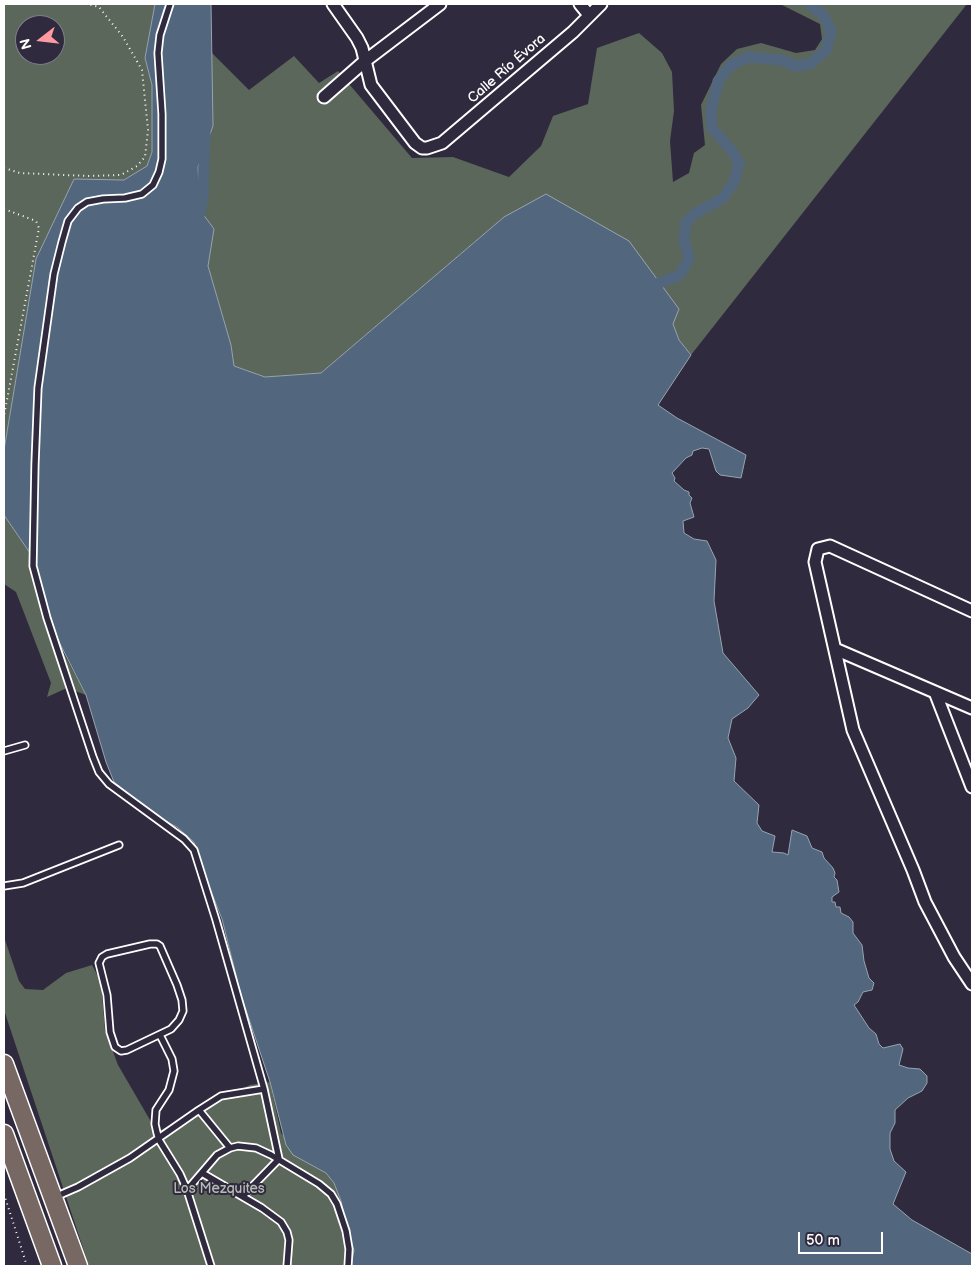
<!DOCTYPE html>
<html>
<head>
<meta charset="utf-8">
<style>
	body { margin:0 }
	#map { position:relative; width:976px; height:1270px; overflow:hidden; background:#2f2a3d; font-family:"Balsamiq Sans",sans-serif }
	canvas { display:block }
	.frame { position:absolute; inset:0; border:5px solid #fff; pointer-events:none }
	.north { position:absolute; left:15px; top:15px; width:50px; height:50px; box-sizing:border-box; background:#2f2a3d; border:1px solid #827f8b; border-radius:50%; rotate:254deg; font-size:14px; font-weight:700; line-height:20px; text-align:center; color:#fff }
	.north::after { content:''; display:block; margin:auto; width:18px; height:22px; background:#ff9aa2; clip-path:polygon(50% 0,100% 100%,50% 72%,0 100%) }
	.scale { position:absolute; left:798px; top:1232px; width:85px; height:22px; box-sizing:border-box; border:2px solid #fff; border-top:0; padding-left:6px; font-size:15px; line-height:18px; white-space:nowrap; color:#fff; -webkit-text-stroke:4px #2f2a3d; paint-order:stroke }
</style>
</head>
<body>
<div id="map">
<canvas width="976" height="1270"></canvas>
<div class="frame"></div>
<div class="north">N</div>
<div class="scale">50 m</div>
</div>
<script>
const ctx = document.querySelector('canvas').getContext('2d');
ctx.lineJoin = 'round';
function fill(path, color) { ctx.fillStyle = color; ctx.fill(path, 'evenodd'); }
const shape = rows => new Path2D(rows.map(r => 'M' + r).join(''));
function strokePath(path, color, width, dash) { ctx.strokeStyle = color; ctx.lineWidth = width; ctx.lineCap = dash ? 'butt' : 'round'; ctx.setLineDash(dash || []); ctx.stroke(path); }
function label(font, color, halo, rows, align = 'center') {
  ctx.font = font + ' "Balsamiq Sans",sans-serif'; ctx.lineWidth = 4; ctx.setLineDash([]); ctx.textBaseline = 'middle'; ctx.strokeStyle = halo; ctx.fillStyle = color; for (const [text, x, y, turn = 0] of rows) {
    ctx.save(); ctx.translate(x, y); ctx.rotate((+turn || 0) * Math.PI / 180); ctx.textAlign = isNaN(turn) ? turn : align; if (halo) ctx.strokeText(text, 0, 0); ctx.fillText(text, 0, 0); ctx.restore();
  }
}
fill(shape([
	[4,4,155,4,145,58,152,85,152,152,147,167,124,180,74,180,36,259,4,450],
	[25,25,55,25,55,55,25,55],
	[780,4,967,4,691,355,679,340,673,324,504,217,321,373,265,377,234,366,231,345,208,266,214,229,200,210,198,167,213,126,211,52,249,90,294,56,319,83,338,71,412,158,453,157,509,177,541,146,553,116,588,104,597,48,639,33,662,53,672,72,674,111,670,141,673,182,689,173,694,153,705,145,701,105,721,64,737,49,761,43,796,53,815,50,822,39,820,24],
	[4,515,30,553,64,654,86,695,67,688,47,697,51,683,16,592,4,584],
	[4,937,19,981,25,989,43,990,66,973,92,965,101,982,105,1030,118,1065,157,1132,250,1085,270,1082,281,1133,309,1163,326,1173,334,1183,341,1201,348,1233,354,1250,351,1266,89,1266,4,1010]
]), '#5c675b');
const water = shape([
	[155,4,211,4,213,126,198,167,200,210,214,229,208,266,231,345,234,366,265,377,321,373,504,217,546,194,629,241,679,309,673,324,679,340,691,355,658,405,677,418,746,455,741,478,720,475,716,471,709,449,702,448,693,451,692,455,686,458,672,473,675,478,674,481,684,490,689,492,689,495,692,498,690,503,694,517,683,521,684,533,694,539,707,541,716,560,714,601,723,653,759,695,748,708,732,719,728,738,736,758,734,781,759,805,757,823,762,831,775,836,772,852,784,853,788,855,792,830,807,836,812,848,822,852,824,858,833,868,835,873,834,877,837,880,839,892,832,897,832,902,835,902,836,907,840,907,841,913,849,917,853,922,853,933,862,945,864,961,869,978,874,983,872,990,863,992,858,1002,854,1005,869,1028,876,1034,879,1044,883,1048,900,1044,903,1049,899,1065,908,1068,920,1069,927,1076,927,1083,922,1091,908,1098,895,1110,895,1123,890,1133,890,1149,894,1161,906,1172,893,1204,912,1220,972,1254,972,1266,351,1266,354,1250,348,1233,341,1201,334,1183,326,1173,293,1155,286,1145,270,1082,241,995,222,919,203,871,194,842,177,827,159,818,114,782,106,762,86,695,54,632,30,553,4,515,4,450,36,259,74,179,124,180,147,166,152,152,152,85,145,58,155,4]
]);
fill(water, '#52677d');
strokePath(water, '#97a4b1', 1);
strokePath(shape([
	[197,224,203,199,205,133],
	[646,288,680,275,689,258,684,239,686,222,696,213,723,198,734,182,739,163,732,151,712,128,711,111,718,81,731,65,748,57,782,60,794,66,810,64,826,50,831,31,824,16,810,4]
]), '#52677d', 11);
const service = shape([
	[170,4,160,35,158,53,162,114,162,159,159,172,153,185,142,194,125,198,103,199,87,202,78,208,68,221,62,242,54,274,38,388,35,464,33,566,47,618,93,757,99,772,109,784,184,839,194,850,216,920,264,1089],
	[4,751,25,745],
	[4,886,23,883,119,845],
	[150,944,157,944,160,946,177,985,182,1000,183,1011,179,1020,171,1029,127,1050,121,1051,115,1047,110,1032,107,995,99,963,102,957,107,954,150,944],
	[160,1035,172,1059,174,1071,169,1090,156,1110,155,1124,157,1133,159,1140,180,1174,187,1190,211,1266],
	[199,1110,221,1096,264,1089,279,1159,243,1196],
	[202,1173,262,1208,281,1222,287,1232,289,1240,287,1266],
	[187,1190,217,1155,230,1148,238,1146,256,1148,271,1155,319,1184,331,1194,337,1204,346,1231,349,1249,348,1266],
	[55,1197,78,1187,130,1158,199,1110,230,1148]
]);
const minor = shape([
	[333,4,357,38,362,48,371,85,415,143,422,148,427,148,442,143,573,32,601,4],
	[580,4,589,15],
	[324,97,365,61,440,4],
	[972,611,830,546,818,549,815,562,853,730,913,870,925,902,954,957,972,984],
	[835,649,972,708],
	[935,692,972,787]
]);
const primary = shape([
	[4,1064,78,1266],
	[4,1134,52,1266]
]);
strokePath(service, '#fff', 9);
strokePath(minor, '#fff', 15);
strokePath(primary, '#fff', 21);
strokePath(shape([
	[4,168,20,173,88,176,121,175,137,166,145,157,148,130,142,70,123,37,99,7,88,4],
	[4,209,36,221,39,228,4,416],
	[4,1194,27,1266]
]), '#fff', 2, [1, 4]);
strokePath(service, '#2f2a3d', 5.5);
strokePath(minor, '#2f2a3d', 11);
strokePath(primary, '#776864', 18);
label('14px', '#fff', '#2f2a3d', [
	["Calle Río Évora",507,69,-41]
]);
label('14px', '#b6bbb5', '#2f2a3d', [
	["Los Mezquites",219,1189]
]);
</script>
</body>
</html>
